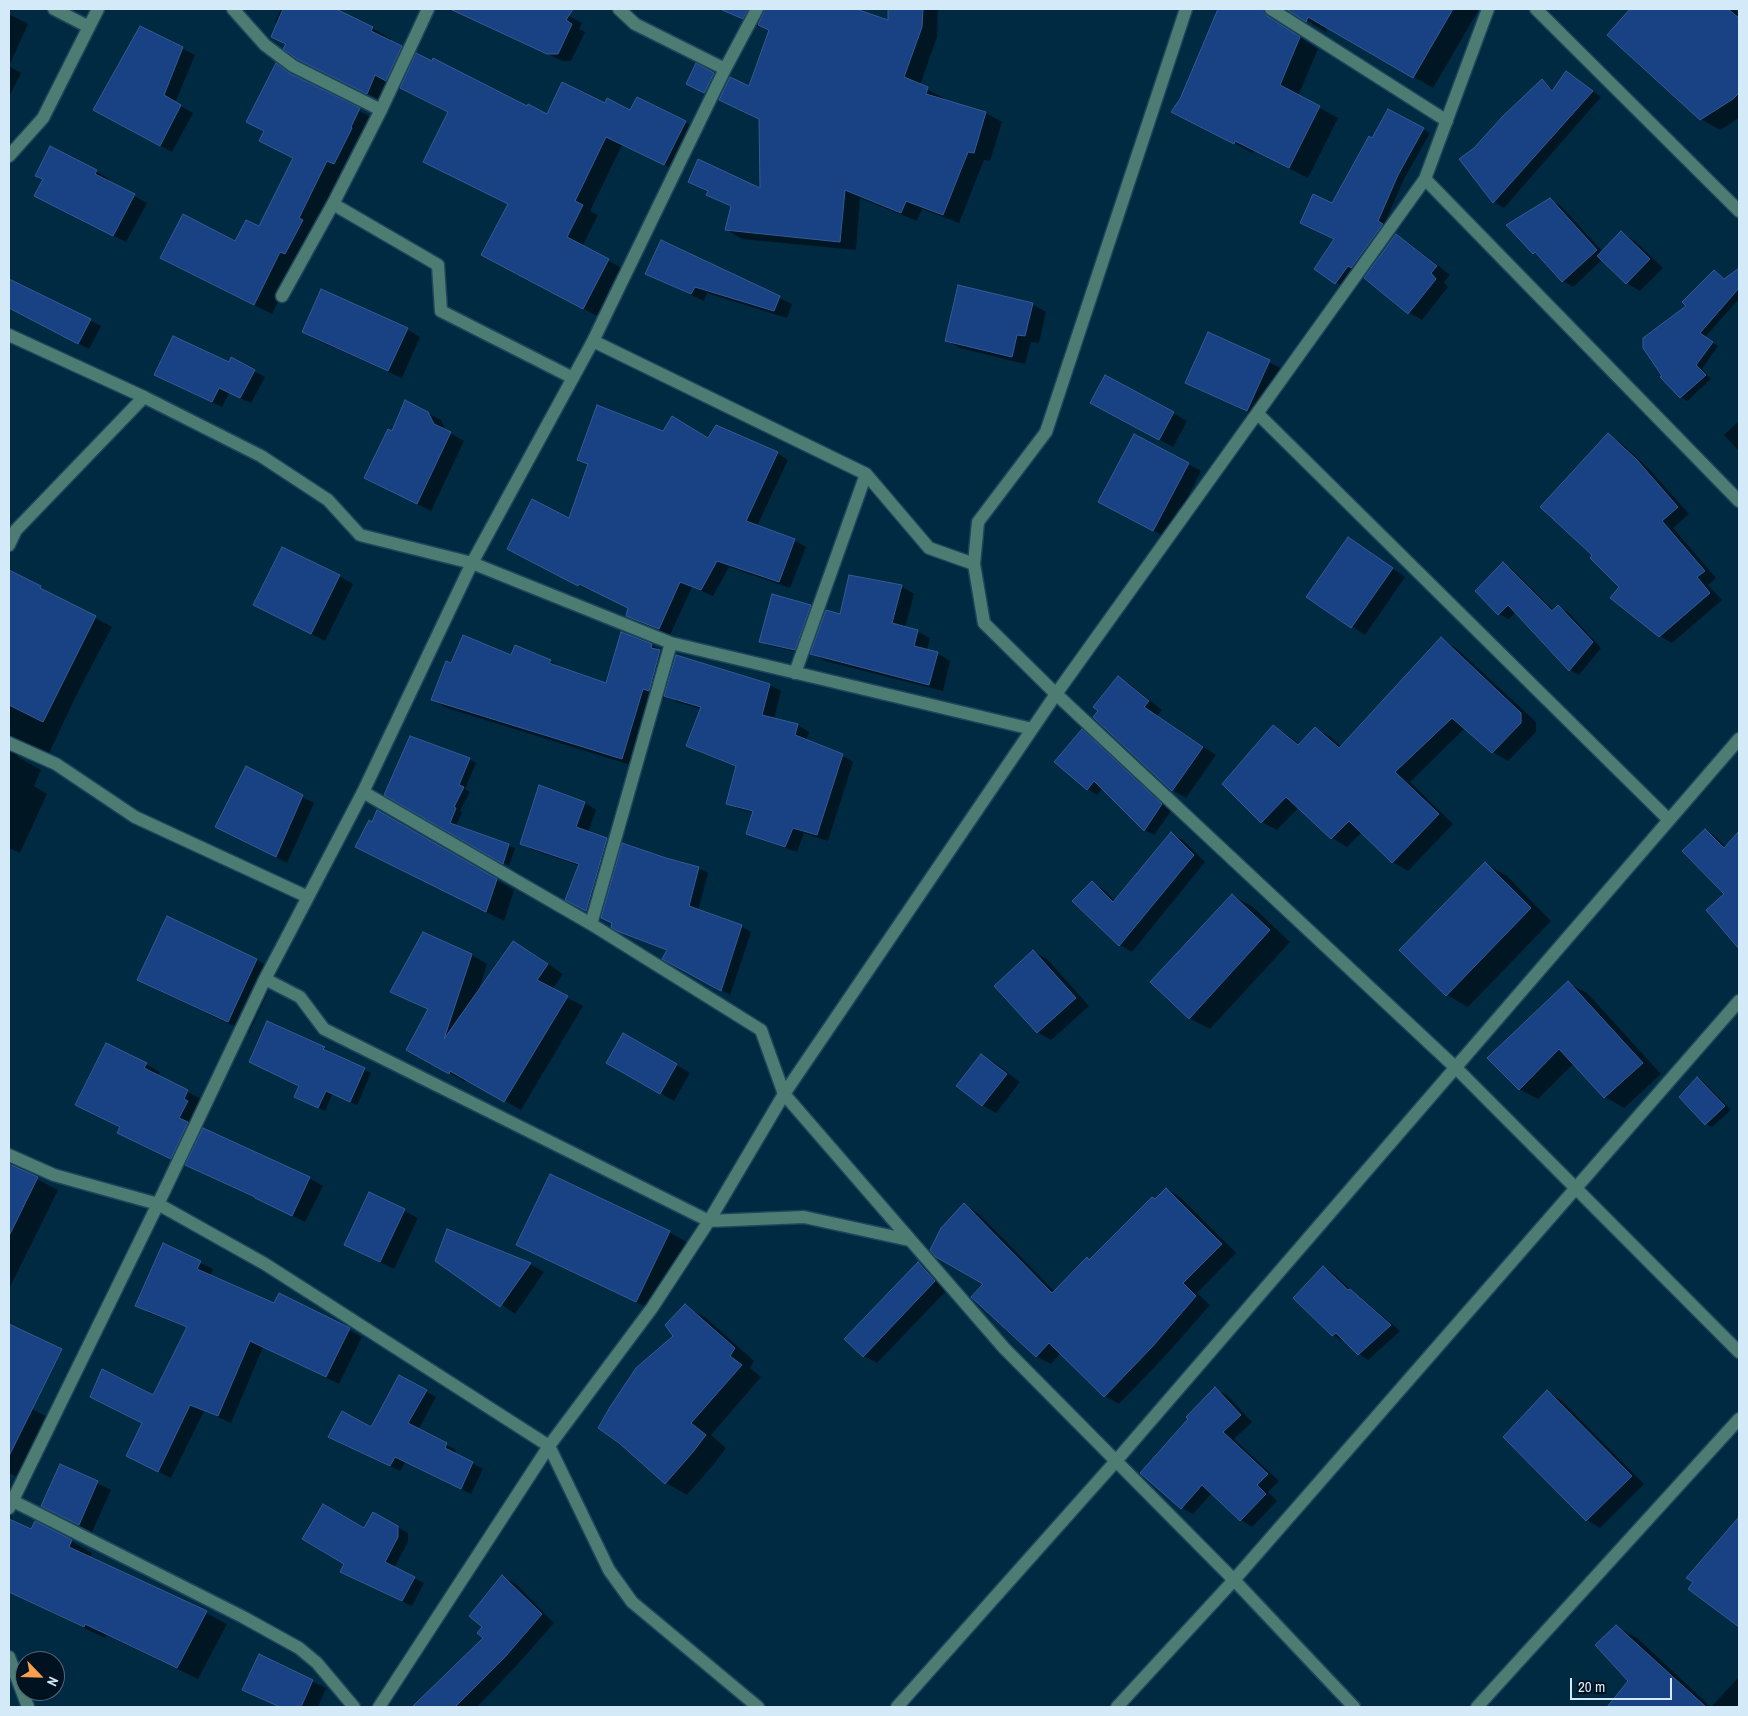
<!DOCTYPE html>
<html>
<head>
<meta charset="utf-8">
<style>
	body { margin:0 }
	#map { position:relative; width:1748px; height:1716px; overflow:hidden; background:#002a42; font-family:"Archivo Narrow",sans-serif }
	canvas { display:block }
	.frame { position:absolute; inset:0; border:10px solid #d4eaf9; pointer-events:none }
	.north { position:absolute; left:15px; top:1651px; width:50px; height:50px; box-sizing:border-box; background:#001220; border:1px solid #556877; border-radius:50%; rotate:114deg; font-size:14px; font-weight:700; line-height:20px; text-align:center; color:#d4eaf9 }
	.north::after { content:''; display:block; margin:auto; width:18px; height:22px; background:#fa9f4e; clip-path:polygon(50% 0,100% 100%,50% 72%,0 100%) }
	.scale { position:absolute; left:1570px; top:1678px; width:102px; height:22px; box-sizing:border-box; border:2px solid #d4eaf9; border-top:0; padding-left:6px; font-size:15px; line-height:18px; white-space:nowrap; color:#d4eaf9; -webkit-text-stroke:4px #001220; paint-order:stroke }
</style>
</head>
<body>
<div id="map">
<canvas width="1748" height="1716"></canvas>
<div class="frame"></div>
<div class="north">N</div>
<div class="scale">20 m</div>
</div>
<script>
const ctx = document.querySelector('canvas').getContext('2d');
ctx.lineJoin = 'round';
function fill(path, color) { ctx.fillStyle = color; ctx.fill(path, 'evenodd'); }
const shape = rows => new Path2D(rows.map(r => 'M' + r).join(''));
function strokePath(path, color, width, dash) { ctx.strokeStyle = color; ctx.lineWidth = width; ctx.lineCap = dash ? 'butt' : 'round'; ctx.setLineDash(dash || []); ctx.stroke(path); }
fill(shape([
	[281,9,333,9,372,28,391,39,390,41,416,56,548,116,605,104,631,111,685,122,701,131,680,172,622,145,590,211,598,215,582,247,624,269,599,317,498,264,509,204,425,162,449,113,394,85,386,103,298,58,287,45,272,37,278,24,275,23],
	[475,9,563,9,562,12,582,23,579,29,585,32,571,61,562,61,471,17],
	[723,9,852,9,889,21,889,9,938,9,937,37,920,85,943,98,942,100,986,113,1002,122,990,161,984,160,959,223,922,209,917,221,860,198,856,250,742,239,727,230,732,207,708,194,709,193,689,182,761,190,760,120,721,99,750,88,770,31,760,25,759,27,737,17],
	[1288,9,1475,9,1478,11,1433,88,1327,27,1326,32],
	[1632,9,1734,9,1739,14,1739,118,1720,130,1701,119,1608,35],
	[9,14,28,24,9,66,21,73,9,97],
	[140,27,195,55,175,103,193,113,172,152,106,117],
	[1297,35,1318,49,1298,96,1338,118,1308,178,1254,151,1253,153,1173,112],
	[276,65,301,81,377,120,298,261,272,314,162,258,236,242,259,228,294,158],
	[1567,73,1601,97,1504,208,1494,202,1461,160,1475,149,1542,81,1554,90],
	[1388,110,1430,133,1404,179,1384,225,1388,229,1342,286,1316,269,1336,239,1333,204,1373,140],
	[96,171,109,179,108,182,147,203,126,242,49,203],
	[1551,200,1561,206,1603,252,1621,233,1635,241,1663,268,1640,291,1626,283,1602,260,1573,287,1563,281,1542,258,1534,253],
	[1396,236,1409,243,1450,275,1444,282,1448,287,1422,320,1409,313],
	[662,242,792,304,787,318,707,293,704,301,647,274],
	[1739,269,1739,299,1705,337,1718,346,1702,369,1711,379,1687,401,1681,397,1662,378,1688,306,1714,271,1725,279],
	[9,280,101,326,89,349,9,307],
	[1032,304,1046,312,1039,343,1031,342,1025,364,960,348,946,340],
	[407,329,420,337,402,378,317,340,304,332],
	[1208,334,1283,369,1261,418,1200,390,1186,383],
	[229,363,254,371,265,377,251,403,229,393,222,407,156,375],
	[1105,411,1173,413,1187,421,1173,447],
	[427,413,441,420,446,431,464,441,431,511,379,485,392,432],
	[1739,421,1739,451,1724,435],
	[663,433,708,440,777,453,788,460,757,526,794,540,806,547,790,588,729,567,713,596,692,587,670,635,639,622,627,616,630,608,590,589,590,591,520,555,570,519,588,465,578,459],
	[1608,435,1620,442,1649,469,1689,514,1673,528,1716,578,1708,585,1722,600,1672,643,1660,636,1594,555],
	[1188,464,1201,471,1167,538,1112,508],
	[1362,546,1405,577,1365,635,1308,597],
	[1503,564,1512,569,1554,611,1558,607,1568,612,1601,648,1579,675,1570,670,1516,612,1509,619,1499,614,1477,591],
	[15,574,112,627,79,690,49,753,29,744,21,745,18,749,18,757,41,770,34,786,47,794,20,853,9,848,9,586],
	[339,576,353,584,325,641,254,605],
	[901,586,914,594,905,628,917,631,930,638,927,651,937,653,950,661,943,691,825,661,812,653,841,615],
	[810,606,816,610,801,653,767,645,760,641],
	[622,633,652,645,676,661,770,685,781,691,774,719,798,725,809,732,806,741,842,755,853,762,828,841,804,833,797,852,759,839,748,833,754,813,739,809,728,803,737,767,699,752,688,745,701,709,677,702,665,695,664,699,658,697,637,767,447,708,432,700,452,665,511,656,550,661,565,670,607,685],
	[1441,639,1456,648,1536,722,1536,732,1508,761,1493,752,1465,728,1410,782,1453,824,1408,871,1393,862,1362,832,1347,847,1332,838,1299,807,1277,830,1262,822,1273,727,1289,736,1300,745,1315,728,1331,737,1341,747],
	[1119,678,1132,686,1162,710,1157,716,1216,755,1186,798,1172,790],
	[1082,731,1092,736,1171,811,1154,835,1144,830,1103,788,1097,795,1088,789,1055,762],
	[469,759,476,763,465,789,470,792,460,811,462,812,456,826,515,848,509,866,385,794],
	[246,768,314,803,287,863,228,833],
	[540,786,585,803,596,810,588,833,607,839,618,846,598,917,567,899,580,866,533,850,521,843],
	[378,811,514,890,504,921,374,856,372,824],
	[1705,830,1716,837,1726,847,1739,833,1739,946,1726,894],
	[1171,834,1183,840,1205,862,1132,952,1120,945,1074,901,1092,883,1104,890,1115,901],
	[665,859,698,868,708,873,698,911,741,926,751,932,730,995,664,958,668,951,628,935,612,926],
	[1485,864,1506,875,1551,921,1468,1007,1447,995,1401,950],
	[1232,895,1253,907,1290,942,1210,1029,1189,1018],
	[167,918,257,960,277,972,249,1033,159,991,139,980],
	[529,951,563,974,552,990,583,1006,521,1110,467,1079,465,1082,407,1049,429,1010,392,991,472,955,487,964,479,990],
	[1033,951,1047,959,1089,1006,1051,1040,1037,1032],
	[1568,983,1587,993,1661,1074,1624,1108,1605,1097,1574,1063,1538,1099,1519,1089],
	[624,1034,690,1073,674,1101,608,1063],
	[324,1048,330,1051,329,1053,371,1073,357,1105,332,1094,325,1111,302,1100,300,1086,257,1065],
	[981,1055,995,1063,1020,1082,996,1113,982,1105],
	[146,1064,160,1072,158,1076,201,1099,197,1107,201,1110,193,1126,309,1178,323,1186,305,1222,256,1197,132,1140,121,1128,77,1105],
	[1698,1078,1704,1082,1731,1110,1712,1127,1706,1124],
	[9,1162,23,1172,58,1190,9,1289],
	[1167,1189,1181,1198,1236,1253,1197,1293,1210,1305,1167,1354,1119,1404,1105,1396,1061,1353,1051,1364,1036,1356,985,1284,964,1205,978,1213,1055,1292,1087,1259,1090,1260],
	[370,1194,418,1218,394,1269,346,1245],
	[448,1231,530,1264,544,1272,515,1314,437,1260],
	[669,1232,690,1244,657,1312,538,1256,518,1244],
	[163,1245,213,1269,210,1276,274,1305,280,1294,362,1337,339,1384,263,1347,231,1423,204,1411,171,1478,128,1456,154,1396,188,1328,149,1313,137,1306],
	[918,1263,932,1271,948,1289,877,1363,864,1356],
	[1324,1267,1333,1273,1353,1292,1359,1296,1400,1331,1368,1360,1359,1354,1344,1339,1342,1341,1333,1335],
	[685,1306,706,1318,754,1361,750,1368,761,1377,711,1435,726,1448,714,1464,687,1495,666,1483,620,1442,675,1336],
	[400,1377,436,1397,418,1430,456,1450,455,1454,483,1469,471,1494,406,1461,400,1471,339,1442,371,1429],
	[1215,1389,1227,1395,1252,1422,1234,1439,1279,1481,1268,1492,1277,1501,1252,1527,1241,1520,1212,1493,1193,1514,1182,1508],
	[1547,1392,1561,1400,1644,1484,1600,1528,1587,1520],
	[9,1397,53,1420,23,1480,9,1473],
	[61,1466,111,1490,92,1532,57,1514],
	[373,1513,408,1533,408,1542,394,1568,424,1583,412,1606,351,1577,364,1530],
	[18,1524,32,1531,71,1541,92,1553,89,1558,206,1613,227,1624,198,1679,106,1635,105,1638,9,1592,9,1544],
	[503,1577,516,1584,554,1623,518,1664,477,1707,418,1707,416,1705,484,1638],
	[1617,1627,1637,1638,1711,1707,1739,1677,1739,1707,1608,1707,1630,1681],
	[259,1656,326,1688,318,1707,281,1707,243,1689]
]), '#0007');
const building = shape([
	[283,9,336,9,373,27,371,31,402,46,386,81,375,75,367,94,297,59,283,49,286,44,271,37,283,9],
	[450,9,573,9,566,20,572,24,558,54,547,54,450,9],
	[720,9,748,9,743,19,720,9],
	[765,9,856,9,888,20,888,9,923,9,922,27,904,77,928,87,926,94,986,112,974,153,968,152,943,215,906,201,901,213,845,190,840,242,725,230,731,206,706,195,708,191,688,182,698,159,760,188,759,119,719,100,730,77,749,86,769,30,758,25,765,9],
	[1218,9,1263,9,1267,16,1300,37,1280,85,1320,106,1289,168,1235,141,1234,144,1171,112,1180,99,1218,9],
	[1286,9,1453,9,1413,78,1308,17,1306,22,1286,9],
	[1630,9,1728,9,1739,18,1739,93,1733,99,1700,120,1607,35,1630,9],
	[140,26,183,47,164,95,181,105,160,146,93,110,140,26],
	[416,53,432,61,433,58,527,106,528,104,547,114,562,82,605,103,607,98,630,110,637,97,686,121,664,165,606,137,575,201,583,205,567,237,609,259,583,309,481,255,508,204,423,162,448,112,400,88,416,53],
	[276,63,289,73,360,108,351,127,352,128,334,164,327,161,299,218,303,220,285,254,280,252,254,305,160,258,183,214,235,241,246,220,259,226,293,158,259,141,264,131,246,122,276,63],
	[696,63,714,73,704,93,686,84,696,63],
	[1566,71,1593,91,1493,203,1459,159,1474,148,1503,116,1542,79,1552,91,1566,71],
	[1388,109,1424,128,1398,175,1378,221,1383,224,1351,268,1348,266,1335,284,1314,269,1334,239,1300,223,1313,194,1332,203,1369,136,1372,138,1388,109],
	[50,146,97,170,95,174,135,194,113,236,34,196,43,179,35,176,50,146],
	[1550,198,1597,250,1562,282,1535,252,1533,254,1506,225,1550,198],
	[1621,231,1650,259,1626,284,1597,256,1621,231],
	[1396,234,1437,266,1431,273,1436,279,1408,314,1364,278,1396,234],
	[661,240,780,296,774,311,695,287,691,294,645,274,661,240],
	[1739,268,1739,288,1700,333,1713,342,1696,365,1706,375,1680,398,1660,377,1662,376,1643,348,1643,338,1686,306,1682,302,1714,270,1724,279,1739,268],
	[9,279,91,319,78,344,9,308,9,279],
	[958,285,1033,303,1025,336,1017,335,1012,357,945,341,958,285],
	[321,289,408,328,388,371,302,332,321,289],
	[1208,332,1270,360,1247,411,1185,383,1208,332],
	[173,336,229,362,231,357,255,370,240,398,219,388,212,402,154,375,173,336],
	[1105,375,1174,412,1159,440,1090,403,1105,375],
	[405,400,428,412,434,424,451,432,417,504,364,478,388,429,392,431,405,400],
	[597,405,663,431,672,416,708,438,716,425,778,452,746,521,795,539,779,582,717,561,701,590,680,582,659,629,626,616,628,608,579,584,578,586,507,549,532,499,569,518,588,464,577,460,597,405],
	[1608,433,1637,460,1678,507,1662,521,1705,571,1697,577,1710,593,1659,637,1610,598,1619,587,1590,558,1592,555,1540,507,1608,433],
	[1134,434,1189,463,1153,531,1098,502,1134,434],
	[1348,537,1393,568,1351,628,1306,597,1348,537],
	[282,547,340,575,311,634,253,605,282,547],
	[1503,562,1552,611,1558,605,1593,642,1569,671,1508,605,1498,615,1475,591,1503,562],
	[9,570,41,586,40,588,96,616,43,722,9,705,9,570],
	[849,575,902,585,892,623,918,630,914,646,938,652,929,685,810,654,826,610,840,614,849,575],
	[772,594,811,605,795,650,759,642,772,594],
	[621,632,652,644,651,648,660,650,649,691,643,689,622,759,431,700,446,661,451,663,463,635,511,655,515,645,551,660,549,663,606,683,621,632],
	[1441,637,1521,713,1521,723,1492,753,1452,718,1395,772,1439,814,1392,863,1349,821,1331,839,1286,797,1261,823,1222,784,1273,725,1298,745,1315,727,1339,748,1441,637],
	[676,655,770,684,762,715,798,724,795,735,843,754,817,835,793,828,785,847,746,834,753,811,726,804,736,766,686,746,701,707,664,696,676,655],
	[1118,676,1149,701,1144,707,1203,747,1172,791,1093,717,1098,711,1093,707,1118,676],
	[1082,729,1162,804,1144,831,1094,781,1087,790,1054,762,1082,729],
	[410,736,470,758,459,785,464,787,454,807,456,808,450,823,509,844,503,864,384,795,410,736],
	[246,766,303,795,276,857,215,827,246,766],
	[539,785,585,802,576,827,607,838,586,911,565,900,579,864,520,844,539,785],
	[377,810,497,879,486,912,355,847,369,820,372,822,377,810],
	[1705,829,1724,848,1739,831,1739,949,1706,910,1724,894,1682,851,1705,829],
	[1171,832,1194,855,1119,946,1072,901,1092,881,1113,902,1171,832],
	[622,843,666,858,699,867,689,906,742,925,721,991,662,959,667,950,617,931,611,927,612,923,601,918,622,843],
	[1485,862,1531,908,1446,996,1399,950,1485,862],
	[1232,894,1270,930,1189,1019,1150,982,1232,894],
	[167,916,257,959,228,1022,137,980,167,916],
	[423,932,472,954,444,1039,513,941,548,964,537,980,568,996,504,1102,450,1071,449,1074,406,1050,428,1009,390,992,423,932],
	[1033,950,1076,998,1037,1033,994,986,1033,950],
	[1568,981,1643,1063,1604,1098,1559,1049,1519,1090,1487,1058,1568,981],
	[267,1021,325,1047,323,1049,365,1068,350,1102,326,1091,318,1108,294,1097,299,1086,249,1062,267,1021],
	[623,1033,677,1064,660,1094,606,1063,623,1033],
	[106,1043,147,1063,144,1068,188,1090,184,1099,188,1101,179,1118,188,1122,171,1159,117,1133,120,1127,75,1105,106,1043],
	[981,1054,1007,1074,982,1106,956,1086,981,1054],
	[1697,1077,1725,1106,1705,1125,1679,1097,1697,1077],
	[203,1128,310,1177,292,1216,255,1198,255,1197,185,1165,203,1128],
	[9,1164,38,1177,9,1236,9,1164],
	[550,1174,670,1231,636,1302,516,1245,550,1174],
	[1166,1188,1222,1244,1183,1283,1196,1296,1153,1346,1104,1397,1049,1343,1036,1357,971,1297,983,1284,936,1257,930,1250,941,1228,964,1203,1052,1293,1087,1257,1089,1260,1152,1197,1155,1199,1166,1188],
	[369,1192,405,1209,380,1262,344,1245,369,1192],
	[447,1229,531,1263,500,1307,435,1261,447,1229],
	[163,1243,201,1261,197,1269,274,1303,279,1293,350,1328,326,1377,250,1341,218,1416,190,1405,158,1472,126,1456,142,1423,90,1397,102,1369,153,1395,187,1327,135,1306,163,1243],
	[918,1262,935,1281,863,1357,844,1339,918,1262],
	[1323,1266,1348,1290,1350,1289,1391,1325,1358,1355,1336,1333,1332,1336,1293,1298,1323,1266],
	[685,1304,735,1348,730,1356,742,1365,691,1423,706,1435,693,1452,665,1484,619,1443,598,1428,610,1407,636,1368,673,1336,665,1325,685,1304],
	[9,1324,62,1349,9,1456,9,1324],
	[399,1375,427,1390,408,1423,447,1443,445,1448,473,1462,461,1489,395,1457,390,1466,328,1437,342,1411,371,1427,399,1375],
	[1215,1387,1241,1415,1223,1432,1268,1474,1257,1485,1266,1494,1240,1521,1202,1485,1181,1509,1140,1473,1188,1419,1186,1417,1215,1387],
	[1547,1390,1632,1476,1586,1521,1503,1437,1547,1390],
	[60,1464,98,1481,79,1525,41,1506,60,1464],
	[323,1504,364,1528,373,1512,398,1526,398,1537,385,1562,415,1577,402,1601,340,1572,344,1564,302,1539,323,1504],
	[1739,1517,1739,1627,1688,1589,1693,1582,1686,1578,1739,1517],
	[9,1519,31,1529,35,1521,72,1540,69,1547,207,1611,177,1668,85,1624,84,1627,9,1592,9,1519],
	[502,1575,542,1614,505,1657,455,1707,412,1707,483,1638,477,1633,482,1627,469,1616,502,1575],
	[1616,1625,1706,1707,1607,1707,1628,1681,1595,1645,1616,1625],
	[259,1654,313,1680,301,1707,280,1707,242,1690,259,1654]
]);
fill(building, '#184283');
strokePath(building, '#365a94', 1);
const minor = shape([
	[54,9,89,27],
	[233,9,265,45,293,66,381,110],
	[619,9,635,24,725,69],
	[1271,9,1447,121],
	[1536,9,1739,211],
	[9,156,43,118,98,9],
	[1425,179,1739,501],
	[333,204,381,110,428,9],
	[282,296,333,204,438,265,441,311,573,378],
	[9,335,144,397,261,456,328,500,360,535,472,563,671,643,1032,729],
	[593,341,866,474,929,548,974,564,984,623,1056,694,1456,1068,1739,1352],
	[1258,414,1669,820],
	[9,545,16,530,144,397],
	[974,564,978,522,1046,432,1186,9],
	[795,673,866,474],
	[9,743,56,764,135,817,308,897],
	[363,792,591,924,761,1030,784,1094,1004,1348,1234,1580,1354,1707],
	[591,924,671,643],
	[265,979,300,997,324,1029,709,1221,804,1217,909,1240],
	[9,1155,54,1175,158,1204,265,1264,549,1446,609,1570,632,1602,758,1707],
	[9,1499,243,1617,299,1648,317,1663,354,1707],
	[9,1508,158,1204,265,979,363,792,472,563,593,341,725,69,757,9],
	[9,1657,28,1707],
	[379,1707,549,1446,652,1308,709,1221,784,1094,1056,694,1425,179,1488,9],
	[897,1707,1116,1461,1739,739],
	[1117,1707,1234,1580,1739,1001],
	[1477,1707,1739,1419]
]);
strokePath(minor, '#1e455c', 15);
strokePath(minor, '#4d7c72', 12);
</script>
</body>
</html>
